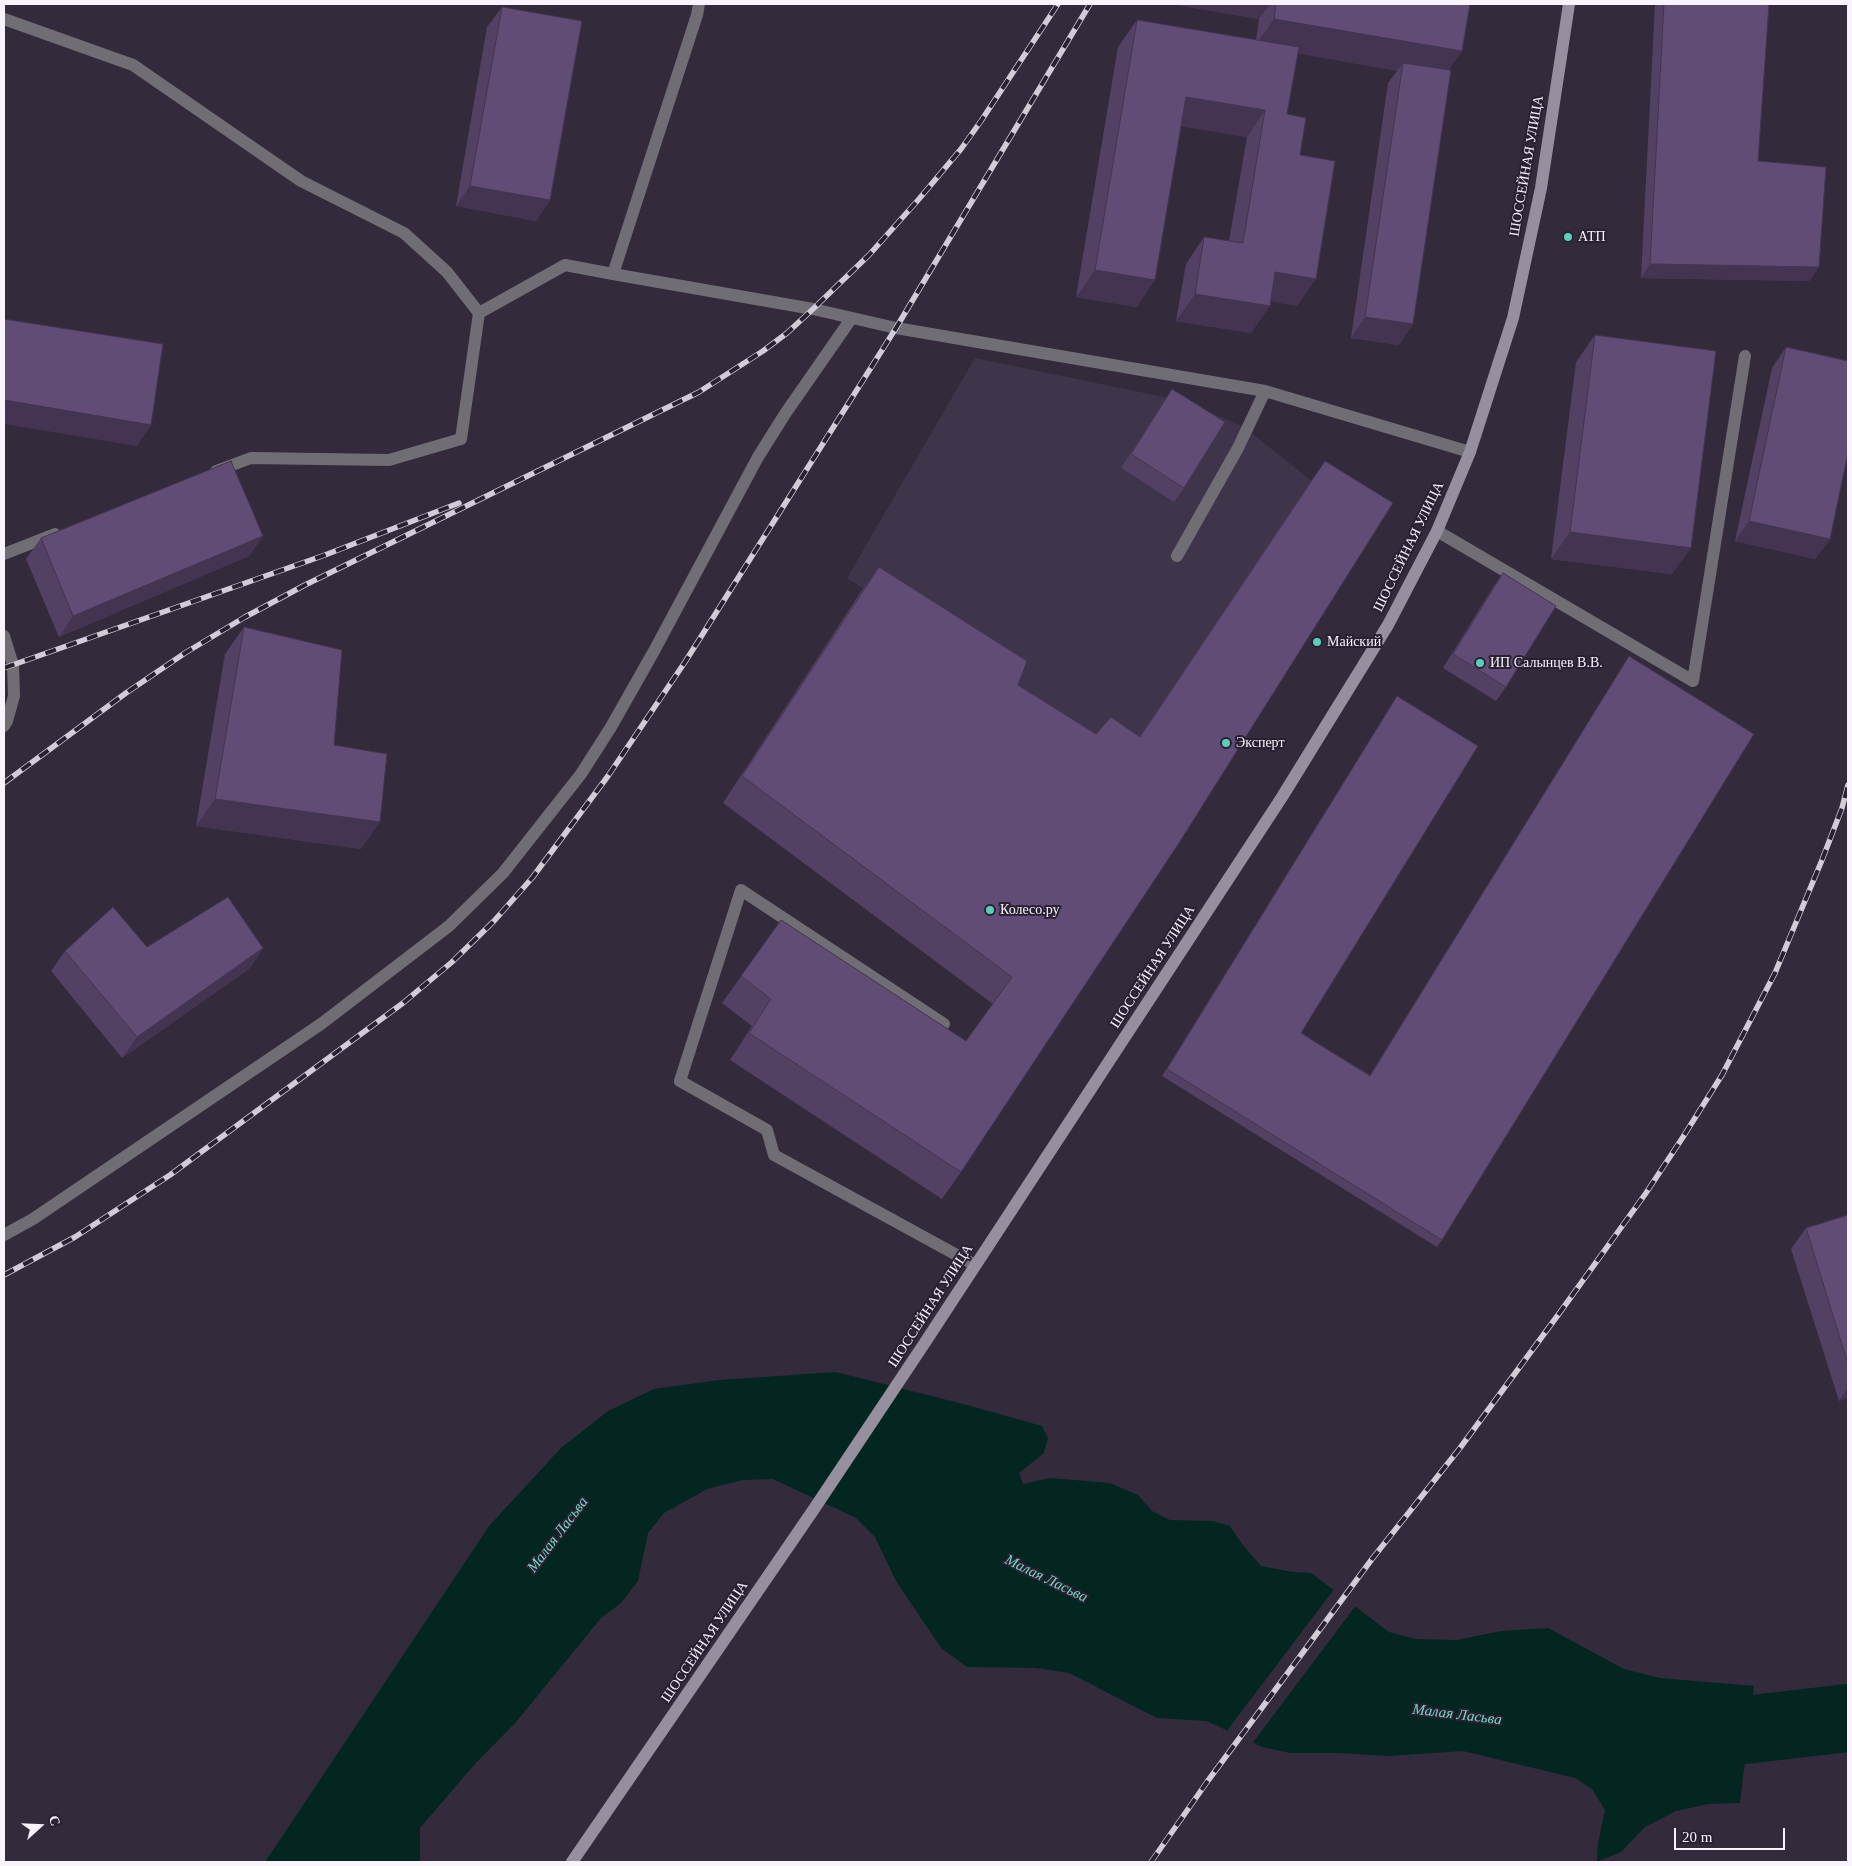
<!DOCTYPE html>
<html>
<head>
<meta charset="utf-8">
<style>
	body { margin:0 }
	#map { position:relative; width:1852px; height:1866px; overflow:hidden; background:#332b3b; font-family:Georgia,serif }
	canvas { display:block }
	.frame { position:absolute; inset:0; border:5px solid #f8f3fd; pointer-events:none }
	.north { position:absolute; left:15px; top:1801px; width:50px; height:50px; -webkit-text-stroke:4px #292131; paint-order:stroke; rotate:70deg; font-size:14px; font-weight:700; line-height:20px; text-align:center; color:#f8f3fd }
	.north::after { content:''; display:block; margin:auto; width:18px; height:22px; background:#f8f3fd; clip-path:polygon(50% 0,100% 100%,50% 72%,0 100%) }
	.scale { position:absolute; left:1674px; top:1828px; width:111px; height:22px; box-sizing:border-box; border:2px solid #f8f3fd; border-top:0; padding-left:6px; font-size:15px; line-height:18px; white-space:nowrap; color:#f8f3fd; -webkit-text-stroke:4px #292131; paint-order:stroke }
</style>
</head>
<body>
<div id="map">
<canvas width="1852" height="1866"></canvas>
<div class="frame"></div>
<div class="north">С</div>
<div class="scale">20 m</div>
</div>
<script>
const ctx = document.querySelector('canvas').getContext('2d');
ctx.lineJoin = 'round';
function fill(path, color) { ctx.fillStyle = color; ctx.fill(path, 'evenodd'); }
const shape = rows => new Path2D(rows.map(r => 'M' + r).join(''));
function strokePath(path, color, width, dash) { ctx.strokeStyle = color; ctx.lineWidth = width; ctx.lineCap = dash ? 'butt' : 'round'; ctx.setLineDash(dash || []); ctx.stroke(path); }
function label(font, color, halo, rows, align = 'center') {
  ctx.font = font + ' Georgia,serif'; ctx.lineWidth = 4; ctx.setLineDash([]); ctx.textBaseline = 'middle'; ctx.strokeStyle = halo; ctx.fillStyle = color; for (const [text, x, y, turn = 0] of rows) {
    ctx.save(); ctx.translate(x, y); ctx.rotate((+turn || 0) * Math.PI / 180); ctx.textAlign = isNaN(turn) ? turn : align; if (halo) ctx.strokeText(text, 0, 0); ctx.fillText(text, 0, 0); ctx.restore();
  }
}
fill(shape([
	[975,358,1188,402,1245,428,1371,528,1191,806,847,578]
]), '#3f354a');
fill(shape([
	[836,1372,971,1406,1042,1426,1048,1438,1044,1453,1019,1473,1023,1484,1050,1478,1110,1483,1138,1495,1152,1511,1170,1520,1213,1521,1230,1526,1242,1544,1261,1566,1293,1572,1311,1573,1389,1632,1416,1639,1457,1640,1501,1631,1548,1628,1624,1669,1660,1678,1754,1686,1740,1803,1708,1804,1676,1811,1645,1827,1621,1852,1597,1862,1598,1843,1605,1810,1592,1789,1575,1778,1463,1751,1389,1756,1337,1753,1290,1753,1262,1747,1207,1721,1157,1718,1069,1673,1036,1668,967,1667,941,1648,896,1581,875,1537,856,1518,773,1479,743,1480,707,1489,664,1513,648,1533,638,1581,621,1603,601,1618,516,1722,475,1764,420,1828,420,1859,419,1862,265,1862,489,1526,561,1448,608,1411,654,1389,719,1380]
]), '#032620');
fill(shape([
	[1335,1588,1357,1604,1251,1745,1226,1732]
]), '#332b3b');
strokePath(shape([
	[1655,1738,1666,1739,1848,1718]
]), '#032620', 68);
strokePath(shape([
	[699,4,697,15,613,274,813,309,896,328,1265,391,1470,452],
	[4,19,133,65,301,181,404,233,447,272,479,313],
	[216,471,251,458,389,460,461,439,479,313,565,265,613,274],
	[1437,531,1693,681,1745,356],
	[4,554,55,534],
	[1177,556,1238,448,1265,391],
	[4,636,13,665,14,696,7,721,4,726],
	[944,1024,741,890,680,1081,767,1130,774,1155,975,1265],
	[4,1235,33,1219,321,1024,449,926,503,873,581,774,611,727,654,651,758,457,785,414,851,319]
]), '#716d75', 12);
strokePath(shape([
	[572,1862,814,1509,926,1341,1282,797,1388,625,1437,531,1470,452,1513,318,1541,188,1569,4]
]), '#968f9d', 12);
const rail = shape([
	[4,668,325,555,459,503],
	[4,783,126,693,185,653,245,617,305,585,699,392,763,351,787,333,813,309,869,255,919,199,961,149,981,121,1058,4],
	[4,1275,75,1237,170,1175,403,1003,452,962,494,921,532,878,608,776,685,662,896,328,1090,4],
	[1151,1862,1207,1782,1372,1559,1460,1448,1558,1315,1646,1193,1683,1137,1722,1075,1775,973,1822,860,1842,808,1848,785]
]);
strokePath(rail, '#d1ccd7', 5.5);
strokePath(rail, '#292131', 4, [11]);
fill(shape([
	[1172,4,1470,4,1449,70,1399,345,1351,338,1388,83,1397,71,1298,53,1287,114,1300,155,1297,306,1271,301,1251,333,1176,321,1186,264,1204,237,1229,241,1247,137,1181,126,1137,307,1076,297,1118,47,1137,20,1256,40,1259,19],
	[1655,4,1769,4,1758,161,1819,267,1809,281,1641,278],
	[502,7,550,200,536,221,456,206,487,27],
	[1595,335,1672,574,1551,559,1576,362],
	[1786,347,1830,539,1815,559,1735,541,1772,368],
	[1172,389,1184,488,1174,502,1121,468,1163,403],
	[1325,461,961,1172,942,1199,730,1060,752,1026,722,1003,781,920,966,1041,993,1004,723,803,860,593,879,567,1018,685,1096,734,1140,736,1306,488],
	[263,536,249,556,59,637,26,559,41,538],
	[1503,573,1506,687,1496,701,1443,668,1493,587],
	[244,627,334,745,361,849,196,826,225,654],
	[1629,656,1442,1240,1437,1247,1162,1076,1397,696,1301,1033,1370,1075],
	[147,947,263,948,249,969,122,1058,51,971,65,951],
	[1848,1215,1848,1398,1839,1401,1791,1249,1806,1228]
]), '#534164');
fill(shape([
	[1172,4,1270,4,1259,19],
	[1274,19,1462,51,1443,78,1403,63,1397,71,1255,46],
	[1186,97,1265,110,1247,137,1167,124],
	[470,186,550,200,536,221,456,206],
	[1650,264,1819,267,1809,281,1641,278],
	[1095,270,1155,280,1137,307,1076,297],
	[1275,272,1316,279,1297,306,1257,299],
	[1195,294,1270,306,1251,333,1176,321],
	[1365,317,1413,324,1399,345,1351,338],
	[4,400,151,425,137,446,4,424],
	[1749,521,1830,539,1815,559,1735,541],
	[1570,532,1691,548,1672,574,1551,559],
	[263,536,249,556,59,637,73,616],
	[215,799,380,822,361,849,196,826],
	[263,948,249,969,122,1058,137,1037],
	[1848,1387,1848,1398,1839,1401]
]), '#433551');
const building = shape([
	[1276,4,1470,4,1462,51,1274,19,1276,4],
	[1664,4,1769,4,1758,161,1826,167,1819,267,1650,264,1664,4],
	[502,7,582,21,550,200,470,186,502,7],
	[1137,20,1299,47,1287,114,1306,118,1300,155,1335,161,1316,279,1275,272,1270,306,1195,294,1204,237,1243,243,1265,110,1186,97,1155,280,1095,270,1137,20],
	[1403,63,1451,70,1413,324,1365,317,1403,63],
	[4,319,163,344,151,425,4,400,4,319],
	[1595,335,1716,351,1691,548,1570,532,1595,335],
	[1786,347,1848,361,1848,453,1830,539,1749,521,1786,347],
	[1172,389,1225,422,1184,488,1131,454,1172,389],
	[231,461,263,536,73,616,41,538,231,461],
	[1325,461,1393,503,1179,843,961,1172,749,1033,771,999,741,976,781,920,966,1041,1012,977,742,776,879,567,1027,661,1018,685,1096,734,1111,717,1140,737,1325,461],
	[1503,573,1556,606,1506,687,1453,654,1503,573],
	[244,627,342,650,334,745,387,754,380,822,215,799,244,627],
	[1629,656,1754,734,1442,1240,1167,1069,1397,696,1478,746,1301,1033,1370,1076,1629,656],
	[228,897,263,948,137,1037,65,951,113,907,147,947,228,897],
	[1848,1215,1848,1364,1806,1228,1848,1215]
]);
fill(building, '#604c74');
strokePath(building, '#433551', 1);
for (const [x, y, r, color] of [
	[1568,237,5,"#5cceba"],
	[1317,642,5,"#5cceba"],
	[1480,663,5,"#5cceba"],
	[1226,743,5,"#5cceba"],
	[990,910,5,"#5cceba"]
]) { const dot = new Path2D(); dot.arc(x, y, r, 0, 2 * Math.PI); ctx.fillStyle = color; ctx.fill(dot); strokePath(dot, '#292131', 2); }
label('14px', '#f8f3fd', '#292131', [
	["ШОССЕЙНАЯ УЛИЦА",1527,166,-80],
	["ШОССЕЙНАЯ УЛИЦА",1409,547,-64],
	["ШОССЕЙНАЯ УЛИЦА",1153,967,-57],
	["ШОССЕЙНАЯ УЛИЦА",931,1306,-57],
	["ШОССЕЙНАЯ УЛИЦА",705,1642,-56]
]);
label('14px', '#f8f3fd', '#292131', [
	["АТП",1578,237],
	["Майский",1327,642],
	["ИП Салынцев В.В.",1490,663],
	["Эксперт",1236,743],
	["Колесо.ру",1000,910]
], 'left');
label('italic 15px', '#75d8c6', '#292131', [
	["Малая Ласьва",558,1535,-53],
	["Малая Ласьва",1046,1579,26],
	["Малая Ласьва",1457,1715,7]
]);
</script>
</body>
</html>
